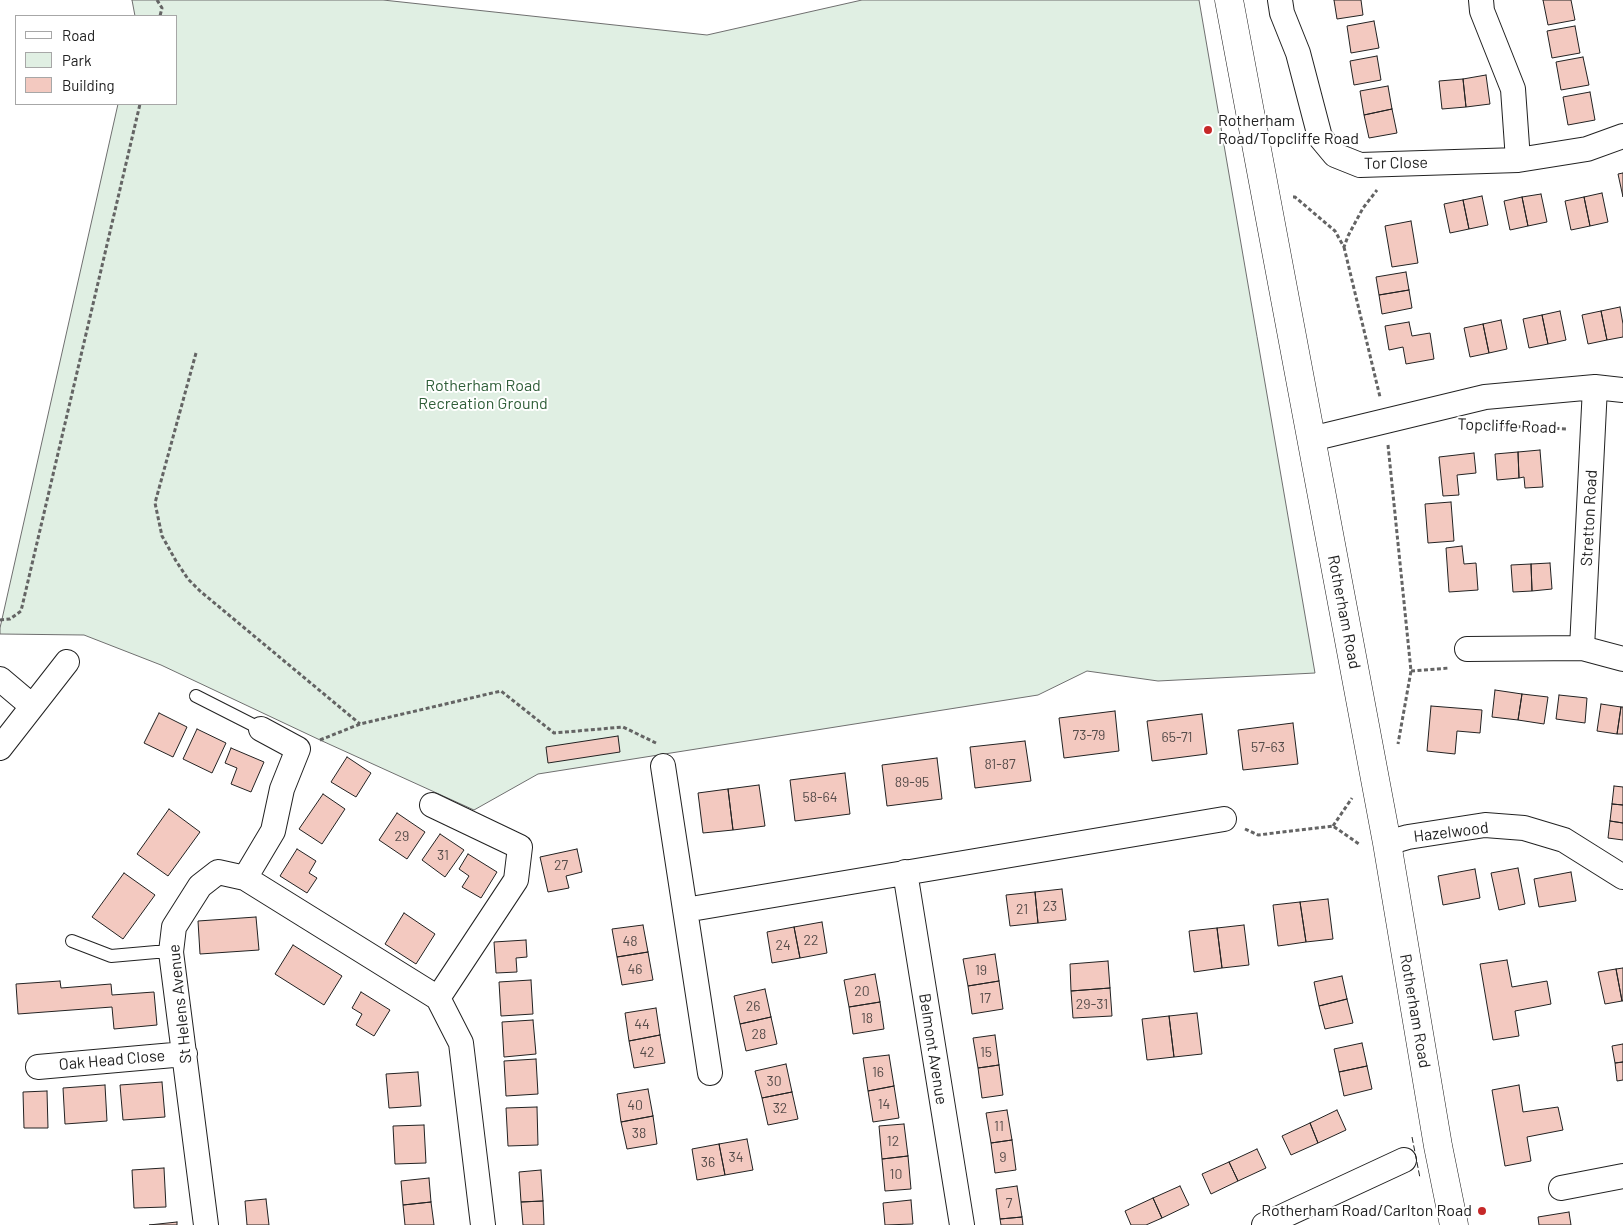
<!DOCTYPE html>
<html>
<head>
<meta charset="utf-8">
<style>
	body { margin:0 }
	#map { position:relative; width:1623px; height:1225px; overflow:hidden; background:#fff; font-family:Barlow,sans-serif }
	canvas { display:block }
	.legend { position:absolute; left:15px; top:15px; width:162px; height:90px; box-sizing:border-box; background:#fff; border:1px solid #a7a7a7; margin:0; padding:6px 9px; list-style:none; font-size:15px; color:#222 }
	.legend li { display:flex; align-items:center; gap:10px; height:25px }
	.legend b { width:25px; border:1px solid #a7a7a7 }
</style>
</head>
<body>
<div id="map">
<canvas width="1623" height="1225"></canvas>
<ul class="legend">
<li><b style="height:6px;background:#fff"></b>Road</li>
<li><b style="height:14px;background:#e0efe3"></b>Park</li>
<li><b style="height:14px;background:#f3c9c0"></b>Building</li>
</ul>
</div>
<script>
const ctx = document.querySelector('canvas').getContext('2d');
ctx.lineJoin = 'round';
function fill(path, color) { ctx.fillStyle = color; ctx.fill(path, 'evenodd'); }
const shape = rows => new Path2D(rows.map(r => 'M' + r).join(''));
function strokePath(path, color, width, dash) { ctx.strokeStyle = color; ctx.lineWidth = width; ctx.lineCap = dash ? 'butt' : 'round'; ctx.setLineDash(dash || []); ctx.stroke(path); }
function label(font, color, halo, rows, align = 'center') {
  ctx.font = font + ' Barlow,sans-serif'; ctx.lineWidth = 4; ctx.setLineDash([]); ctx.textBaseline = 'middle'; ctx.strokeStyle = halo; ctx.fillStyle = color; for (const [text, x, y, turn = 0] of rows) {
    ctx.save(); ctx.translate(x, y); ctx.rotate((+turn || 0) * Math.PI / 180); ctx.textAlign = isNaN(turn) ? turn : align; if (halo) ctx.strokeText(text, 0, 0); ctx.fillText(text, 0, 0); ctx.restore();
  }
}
const green = shape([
	[132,0,383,0,707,35,862,0,1199,0,1315,673,1158,681,1087,671,1038,695,538,774,474,810,320,740,161,665,84,635,0,634,0,628,118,104,176,104,176,16,135,16,132,0]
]);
fill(green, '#e0efe3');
strokePath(green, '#6f6f6f', 1);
const building = shape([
	[1334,0,1361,0,1363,15,1337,19,1334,0],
	[1543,0,1571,0,1575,20,1548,25,1543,0],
	[1374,21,1379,48,1351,53,1347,26,1374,21],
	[1575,26,1580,53,1552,58,1547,31,1575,26],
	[1377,56,1381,80,1354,85,1350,61,1377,56],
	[1583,57,1589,85,1561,90,1556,62,1583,57],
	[1486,75,1490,104,1466,107,1463,79,1486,75],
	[1463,79,1466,107,1442,109,1439,81,1463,79],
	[1388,86,1392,109,1364,115,1360,91,1388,86],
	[1590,92,1595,120,1568,125,1563,97,1590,92],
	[1392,109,1397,133,1369,138,1364,115,1392,109],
	[1623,173,1623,197,1618,174,1623,173],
	[1602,193,1608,222,1590,226,1584,197,1602,193],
	[1541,194,1547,222,1528,226,1522,197,1541,194],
	[1482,196,1488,225,1469,229,1463,200,1482,196],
	[1522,197,1528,226,1510,230,1504,201,1522,197],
	[1584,197,1590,226,1571,230,1565,201,1584,197],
	[1463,200,1469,229,1450,233,1444,204,1463,200],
	[1411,221,1418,263,1392,267,1385,226,1411,221],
	[1406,272,1409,290,1379,295,1376,277,1406,272],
	[1409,290,1412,308,1382,314,1379,295,1409,290],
	[1620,307,1623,324,1623,337,1607,340,1601,311,1620,307],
	[1560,311,1566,340,1548,344,1542,315,1560,311],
	[1601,311,1607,340,1588,344,1582,315,1601,311],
	[1542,315,1548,344,1529,348,1523,319,1542,315],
	[1501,320,1507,349,1489,353,1483,324,1501,320],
	[1409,322,1412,336,1430,333,1434,359,1406,364,1403,347,1389,350,1385,326,1409,322],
	[1483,324,1489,353,1470,357,1464,328,1483,324],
	[1540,450,1543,487,1525,488,1524,477,1519,478,1518,452,1540,450],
	[1518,452,1519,478,1497,480,1495,454,1518,452],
	[1474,453,1476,473,1457,475,1459,495,1443,496,1439,457,1474,453],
	[1451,502,1454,541,1428,543,1425,504,1451,502],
	[1462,546,1464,564,1476,563,1478,590,1449,592,1446,548,1462,546],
	[1550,563,1552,589,1532,591,1531,564,1550,563],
	[1531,564,1532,591,1513,592,1511,565,1531,564],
	[1495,690,1522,694,1518,720,1492,717,1495,690],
	[1522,694,1548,697,1544,724,1518,720,1522,694],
	[1559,695,1587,698,1585,723,1556,719,1559,695],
	[1601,704,1621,707,1617,734,1597,731,1601,704],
	[1431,706,1482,710,1480,733,1457,731,1455,754,1427,751,1431,706],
	[1621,707,1623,707,1623,734,1617,734,1621,707],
	[1115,711,1119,751,1064,758,1059,718,1115,711],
	[159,713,187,727,173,757,144,743,159,713],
	[1202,714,1207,754,1152,761,1147,721,1202,714],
	[1293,723,1298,764,1243,770,1238,730,1293,723],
	[197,729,226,743,212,773,183,759,197,729],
	[618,736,620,752,548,763,546,747,618,736],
	[1025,741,1031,781,975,788,970,747,1025,741],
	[231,748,264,762,251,792,231,784,237,768,225,763,231,748],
	[347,757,371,773,356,797,331,782,347,757],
	[937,758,942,799,887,806,882,765,937,758],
	[845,773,850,814,795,821,790,780,845,773],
	[759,785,765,826,733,830,728,789,759,785],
	[1614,786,1623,787,1623,805,1612,804,1614,786],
	[728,789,733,830,703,833,698,793,728,789],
	[323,794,345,809,322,844,299,829,323,794],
	[1612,804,1623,805,1623,823,1610,821,1612,804],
	[169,809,200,832,168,876,137,854,169,809],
	[397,813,425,832,407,859,379,840,397,813],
	[1610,821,1623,823,1623,840,1608,838,1610,821],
	[440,834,464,850,445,877,422,860,440,834],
	[297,849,316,861,309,873,317,878,307,893,280,876,297,849],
	[577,849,582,872,566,876,569,888,548,892,540,857,577,849],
	[468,854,497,872,481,898,462,887,469,876,459,869,468,854],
	[1518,868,1525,904,1499,910,1491,873,1518,868],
	[1475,869,1480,898,1443,905,1438,876,1475,869],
	[1571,872,1576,901,1539,907,1534,879,1571,872],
	[124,873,155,895,123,939,92,917,124,873],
	[1062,889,1066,920,1038,923,1035,892,1062,889],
	[1035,892,1038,923,1010,926,1006,895,1035,892],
	[1328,899,1333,939,1306,942,1300,902,1328,899],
	[1300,902,1306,942,1278,946,1273,905,1300,902],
	[404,913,435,934,416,964,385,944,404,913],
	[256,917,259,950,200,954,198,921,256,917],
	[822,922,827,953,800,958,794,927,822,922],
	[643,925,648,952,617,957,612,929,643,925],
	[1244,925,1249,965,1222,968,1217,928,1244,925],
	[794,927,800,958,772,963,767,932,794,927],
	[1217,928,1222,968,1194,972,1189,931,1217,928],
	[526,940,527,957,516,958,517,972,496,973,494,942,526,940],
	[293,945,342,976,324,1005,275,974,293,945],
	[648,952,653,980,622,985,617,957,648,952],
	[995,954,999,981,968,986,963,959,995,954],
	[1507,960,1512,987,1547,981,1551,1004,1515,1011,1519,1036,1493,1040,1480,964,1507,960],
	[1108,961,1110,988,1071,991,1070,964,1108,961],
	[1623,968,1623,1001,1622,1001,1616,969,1623,968],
	[1616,969,1622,1001,1605,1004,1598,972,1616,969],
	[875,974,880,1002,849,1007,844,980,875,974],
	[1342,976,1347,999,1319,1006,1314,982,1342,976],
	[531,980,533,1014,501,1016,499,982,531,980],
	[60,981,61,988,111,984,112,995,154,992,157,1025,114,1029,112,1007,18,1014,16,984,60,981],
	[999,981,1003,1009,972,1014,968,986,999,981],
	[1110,988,1112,1016,1073,1018,1071,991,1110,988],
	[765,989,771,1017,740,1024,734,996,765,989],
	[361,992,390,1010,374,1036,356,1025,362,1014,352,1008,361,992],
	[1347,999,1353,1023,1325,1029,1319,1006,1347,999],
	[880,1002,884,1029,853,1034,849,1007,880,1002],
	[656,1008,660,1035,629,1041,625,1013,656,1008],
	[1197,1013,1202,1054,1174,1057,1169,1016,1197,1013],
	[1169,1016,1174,1057,1147,1060,1142,1019,1169,1016],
	[771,1017,777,1044,746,1051,740,1024,771,1017],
	[533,1020,536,1054,504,1057,502,1022,533,1020],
	[660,1035,665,1063,634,1068,629,1041,660,1035],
	[995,1035,999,1065,978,1068,973,1038,995,1035],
	[1362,1043,1367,1066,1339,1072,1334,1049,1362,1043],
	[1623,1044,1623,1062,1615,1063,1612,1046,1623,1044],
	[889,1055,894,1086,868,1091,863,1058,889,1055],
	[536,1059,538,1094,506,1096,504,1061,536,1059],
	[1623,1062,1623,1080,1617,1081,1615,1063,1623,1062],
	[786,1064,792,1092,762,1098,755,1071,786,1064],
	[999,1065,1003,1095,982,1098,978,1068,999,1065],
	[1367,1066,1372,1089,1344,1096,1339,1072,1367,1066],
	[418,1072,421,1106,389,1108,386,1074,418,1072],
	[162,1082,165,1117,123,1120,120,1085,162,1082],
	[105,1085,107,1121,65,1124,63,1088,105,1085],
	[1519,1085,1523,1112,1558,1107,1563,1130,1527,1137,1531,1161,1505,1166,1492,1090,1519,1085],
	[894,1086,899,1118,873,1122,868,1091,894,1086],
	[648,1089,653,1116,621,1122,617,1094,648,1089],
	[47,1091,48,1128,24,1128,23,1092,47,1091],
	[792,1092,798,1119,768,1125,762,1098,792,1092],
	[537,1107,538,1145,508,1146,506,1108,537,1107],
	[1007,1110,1012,1140,991,1143,986,1113,1007,1110],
	[1337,1110,1346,1130,1318,1143,1310,1123,1337,1110],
	[653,1116,657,1144,627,1149,621,1122,653,1116],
	[1310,1123,1318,1143,1291,1155,1282,1136,1310,1123],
	[904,1124,908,1156,882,1159,879,1126,904,1124],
	[424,1125,426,1163,395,1164,393,1126,424,1125],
	[747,1139,753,1170,725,1175,719,1144,747,1139],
	[1012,1140,1016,1170,995,1173,991,1143,1012,1140],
	[719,1144,725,1175,697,1180,692,1149,719,1144],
	[1257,1149,1266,1168,1238,1181,1229,1162,1257,1149],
	[908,1156,911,1189,885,1191,882,1159,908,1156],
	[1229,1162,1238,1181,1211,1194,1202,1174,1229,1162],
	[164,1168,166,1207,134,1208,132,1170,164,1168],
	[541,1170,543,1201,521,1202,519,1172,541,1170],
	[429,1178,431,1202,403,1205,401,1181,429,1178],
	[1017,1186,1022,1217,1000,1219,996,1189,1017,1186],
	[1180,1186,1189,1205,1162,1218,1153,1198,1180,1186],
	[1153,1198,1162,1218,1146,1225,1131,1225,1125,1211,1153,1198],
	[266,1199,269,1225,247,1225,245,1201,266,1199],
	[911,1200,913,1224,885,1225,883,1203,911,1200],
	[543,1201,544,1225,523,1225,521,1202,543,1201],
	[431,1202,434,1225,405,1225,403,1205,431,1202],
	[1569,1212,1571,1225,1539,1225,1538,1217,1569,1212],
	[1022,1217,1023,1225,1001,1225,1000,1219,1022,1217],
	[177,1222,177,1225,149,1225,177,1222]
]);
fill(building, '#f3c9c0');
strokePath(building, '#222', 1);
const lane = shape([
	[196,696,261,729],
	[72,941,111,956,156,952,171,952]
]);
const street = shape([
	[1280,0,1282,13,1298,53,1320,137,1335,155,1360,165,1518,160,1587,149,1623,136],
	[1481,0,1482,11,1513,89,1518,160],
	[1311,439,1485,397,1595,387,1623,390],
	[1582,648,1595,387],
	[1467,649,1582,648,1623,659],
	[0,679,32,706],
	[0,748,67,662],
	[663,766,710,1073],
	[432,805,520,847,516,880,438,998],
	[1387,843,1408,837,1485,825,1524,828,1564,840,1623,877],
	[905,872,962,1225],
	[245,878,273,831,282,789,298,749,261,729],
	[685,910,1224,819],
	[38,1067,185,1054],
	[1561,1188,1623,1176],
	[206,1225,171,952,174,927,200,886,218,872,245,878,438,998,461,1043,483,1225],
	[1264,1225,1404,1160]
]);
const primary = shape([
	[1229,0,1387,843,1438,1146,1454,1225]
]);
strokePath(lane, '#222', 14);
strokePath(street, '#222', 26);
strokePath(primary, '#222', 29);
strokePath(shape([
	[157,0,162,8,160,16],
	[1293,197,1295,197,1335,231,1344,247,1348,236,1363,208,1377,190],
	[1344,247,1380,397],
	[196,353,155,503,162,536,176,561,188,579,200,591,360,724],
	[1484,425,1568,429],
	[1388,445,1411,671,1398,744],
	[0,620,10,619,21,611,140,104],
	[1411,671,1449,668],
	[320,740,360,724,501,691,554,733,623,727,656,743],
	[1333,826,1352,798],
	[1245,829,1258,835,1333,826,1359,844]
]), '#646464', 3, [4, 2.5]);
strokePath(lane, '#fff', 12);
strokePath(street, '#fff', 24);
strokePath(primary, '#fff', 28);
strokePath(shape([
	[1412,1137,1420,1178]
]), '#222', 1, [6, 2.5]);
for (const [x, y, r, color] of [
	[1208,130,5,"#c62828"],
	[1482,1211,5,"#c62828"]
]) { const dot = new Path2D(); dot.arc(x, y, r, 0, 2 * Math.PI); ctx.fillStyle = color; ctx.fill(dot); strokePath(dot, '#fff', 2); }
label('14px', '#564c4a', null, [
	["73-79",1089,735],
	["65-71",1177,737],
	["57-63",1268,747],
	["81-87",1000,764],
	["89-95",912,782],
	["58-64",820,797],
	["29",402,836],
	["31",443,855],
	["27",561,865],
	["23",1050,906],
	["21",1022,909],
	["22",811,940],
	["48",630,941],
	["24",783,945],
	["46",635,969],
	["19",981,970],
	["20",862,991],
	["17",985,998],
	["29-31",1092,1004],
	["26",753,1006],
	["18",867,1018],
	["44",642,1024],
	["28",759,1034],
	["42",647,1052],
	["15",986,1052],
	["16",878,1072],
	["30",774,1081],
	["14",884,1104],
	["40",635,1105],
	["32",780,1108],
	["11",999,1126],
	["38",639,1133],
	["12",893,1141],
	["34",736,1157],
	["9",1003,1157],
	["36",708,1162],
	["10",896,1174],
	["7",1009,1203]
]);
label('16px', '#222', '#fff', [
	["Rotherham",1218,121],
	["Road/Topcliffe Road",1218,139],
	["Rotherham Road/Carlton Road",1472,1211,"right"]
], 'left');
label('16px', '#222', '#fff', [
	["Tor Close",1396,163,-1],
	["Topcliffe Road",1507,426,2],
	["Stretton Road",1589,518,-87],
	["Rotherham Road",1344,612,79],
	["Hazelwood",1451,832,-7],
	["St Helens Avenue",180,1004,-96],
	["Rotherham Road",1415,1011,80],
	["Belmont Avenue",933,1049,81],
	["Oak Head Close",112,1060,-5]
]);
label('16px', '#2f5e38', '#fff', [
	["Rotherham Road",483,386],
	["Recreation Ground",483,404]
]);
</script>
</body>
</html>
